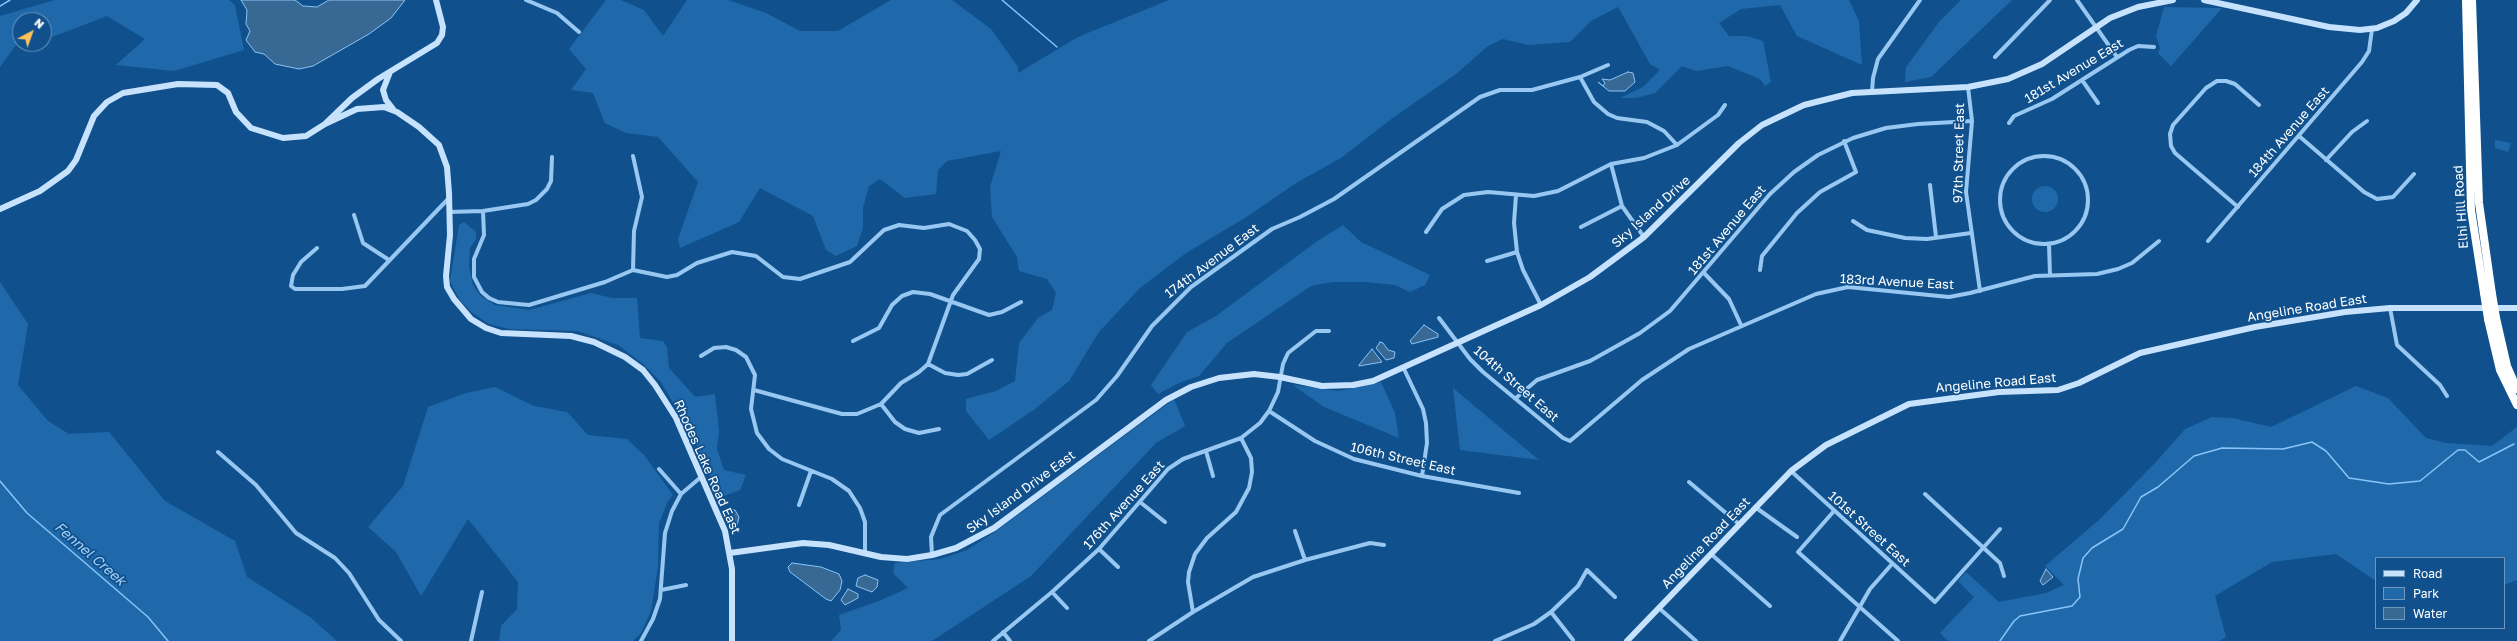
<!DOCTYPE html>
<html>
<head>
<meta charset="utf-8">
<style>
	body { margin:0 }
	#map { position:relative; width:2517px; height:641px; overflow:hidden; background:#10518d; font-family:"Golos Text",sans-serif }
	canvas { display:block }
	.legend { position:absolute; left:2375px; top:557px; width:130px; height:72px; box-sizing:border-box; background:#10518d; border:1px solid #7097bb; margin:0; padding:5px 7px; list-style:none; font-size:12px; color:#fff }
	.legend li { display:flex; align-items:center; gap:8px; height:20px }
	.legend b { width:20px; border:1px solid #7097bb }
	.north { position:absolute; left:12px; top:12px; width:40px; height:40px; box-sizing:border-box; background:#10518d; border:1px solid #7097bb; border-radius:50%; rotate:41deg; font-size:11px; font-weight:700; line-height:16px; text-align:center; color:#fff }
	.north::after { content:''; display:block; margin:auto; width:14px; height:18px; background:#ffc259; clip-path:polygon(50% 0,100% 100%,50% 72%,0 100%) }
</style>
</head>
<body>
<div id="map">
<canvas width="2517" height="641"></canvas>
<ul class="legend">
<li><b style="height:5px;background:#c7e2fc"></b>Road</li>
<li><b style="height:11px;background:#1f69ab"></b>Park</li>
<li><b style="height:11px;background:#386894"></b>Water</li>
</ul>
<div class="north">N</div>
</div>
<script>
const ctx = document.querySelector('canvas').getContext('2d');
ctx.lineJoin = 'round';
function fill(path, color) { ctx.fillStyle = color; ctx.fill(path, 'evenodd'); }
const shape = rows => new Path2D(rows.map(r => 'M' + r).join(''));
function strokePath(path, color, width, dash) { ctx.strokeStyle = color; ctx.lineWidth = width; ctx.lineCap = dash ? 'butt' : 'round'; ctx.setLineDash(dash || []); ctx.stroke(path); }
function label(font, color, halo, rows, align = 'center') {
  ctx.font = font + ' "Golos Text",sans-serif'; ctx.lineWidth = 3.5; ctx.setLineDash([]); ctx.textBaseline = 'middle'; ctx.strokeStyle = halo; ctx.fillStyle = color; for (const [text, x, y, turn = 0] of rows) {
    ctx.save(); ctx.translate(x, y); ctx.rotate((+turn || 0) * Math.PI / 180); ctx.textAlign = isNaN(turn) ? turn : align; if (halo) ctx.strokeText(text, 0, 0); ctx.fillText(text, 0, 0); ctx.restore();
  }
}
fill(shape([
	[55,0,229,0,235,5,244,50,174,71,116,65,145,39,107,16,44,40,44,20,20,20,20,44,22,44,16,45,0,67,0,16],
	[606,0,621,0,644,10,663,36,687,0,728,0,766,13,800,31,838,31,891,0,952,0,991,29,1018,67,1018,73,1078,37,1169,0,1849,0,1859,21,1862,65,1797,36,1780,5,1741,9,1719,23,1729,36,1747,36,1763,41,1771,82,1765,86,1760,79,1728,66,1696,71,1682,66,1655,93,1636,98,1620,98,1643,87,1660,70,1650,64,1618,7,1591,21,1570,42,1528,45,1503,39,1488,46,1456,74,1394,117,1341,158,1296,183,1245,218,1186,253,1140,288,1099,332,1069,381,1035,409,989,440,966,411,966,399,996,391,1015,381,1019,343,1038,318,1052,310,1056,293,1047,279,1019,271,1017,257,992,217,990,187,1001,151,947,161,938,170,936,194,905,198,880,179,869,186,863,208,863,228,857,246,836,256,826,250,813,216,760,188,739,222,680,248,678,239,698,182,658,137,626,133,605,123,593,93,571,90,586,69,569,49],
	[1961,0,2012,0,1931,77,1905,82,1906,67,1939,22],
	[2164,7,2222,8,2171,66,2158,53,2160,48,2156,36],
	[2495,140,2511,143,2508,152,2495,148],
	'2032 199a13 13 0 1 1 26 0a13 13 0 1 1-26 0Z',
	[464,222,476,232,476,239,470,248,469,266,473,285,481,296,495,305,529,310,591,293,612,298,637,298,640,338,663,341,667,347,669,368,695,397,715,394,719,431,717,449,724,470,746,475,740,490,719,498,694,439,661,382,642,363,618,345,577,331,509,329,489,324,471,312,459,299,450,281,459,225],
	[1343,225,1361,242,1430,275,1425,285,1410,292,1395,285,1365,282,1332,282,1311,286,1227,343,1199,376,1179,383,1158,394,1151,385,1187,332,1216,316,1316,242],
	[0,282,28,324,18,385,48,421,69,434,109,432,165,501,235,541,247,577,310,617,337,641,0,641],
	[1381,382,1395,413,1399,438,1324,407,1293,385,1339,391],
	[2356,386,2388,398,2426,438,2446,443,2492,446,2517,427,2517,580,2504,585,2504,558,2376,558,2376,581,2336,554,2272,562,2215,596,2226,637,2220,641,1948,641,1940,633,1974,597,1958,581,1966,572,1999,602,2046,593,2064,585,2045,566,2099,520,2156,462,2185,429,2212,417,2233,418,2271,427],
	[495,387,534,406,567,412,588,435,627,439,644,455,673,495,668,501,659,523,658,567,651,611,641,633,633,641,499,641,501,626,517,609,518,582,468,519,421,596,396,552,368,527,403,486,428,407,466,393],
	[1453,388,1539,460,1460,450],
	[1174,399,1185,426,1156,443,1031,576,932,641,831,641,841,630,839,615,879,601,908,588,893,573,895,563,941,559,967,550,992,534]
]), '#1f69ab');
const water = shape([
	[241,0,295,0,303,6,317,7,329,0,405,0,391,18,369,34,313,66,299,69,275,64,264,54,255,52,246,40,250,31,246,24,247,10,241,0],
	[1628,72,1633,73,1635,82,1625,91,1609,91,1598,82,1603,86,1605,83,1602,79,1610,80,1628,72],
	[1424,325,1438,334,1438,337,1412,344,1410,341,1424,325],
	[1380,342,1383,343,1388,350,1395,352,1394,358,1386,360,1376,348,1380,342],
	[1372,349,1382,362,1359,366,1359,365,1372,349],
	[730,509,735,510,739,517,737,526,733,524,727,512,730,509],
	[792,563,821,567,839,574,842,581,840,590,831,601,826,599,790,572,788,567,792,563],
	[2046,569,2053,577,2043,585,2040,581,2046,569],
	[865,575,878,580,877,587,872,592,856,586,858,578,865,575],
	[848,589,858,594,858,598,845,605,841,600,848,589]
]);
fill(water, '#386894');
strokePath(water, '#89c4f6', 1);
strokePath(shape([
	[1002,0,1057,47],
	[0,6,10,0],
	[0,481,27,513,148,617,168,641],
	[2000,641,2014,621,2020,616,2072,606,2080,597,2078,579,2083,558,2092,548,2123,529,2141,497,2158,487,2194,456,2222,448,2283,449,2312,442,2326,451,2349,478,2389,484,2420,481,2458,450,2465,450,2479,462,2514,444]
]), '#89c4f6', 1.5);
strokePath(shape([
	[526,0,557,13,579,32],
	[2077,0,2117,57],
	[1995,57,2050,0],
	[1580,77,1594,102,1608,114,1617,118,1647,122,1664,131,1677,145],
	[2082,80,2098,103],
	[1968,87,1972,121,1966,192,1980,291],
	[1872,92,1873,78,1878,59,1920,0],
	[2009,123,2014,116,2052,99,2129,50,2138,46,2154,47],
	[2299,136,2364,192,2377,199,2393,197,2414,174],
	[633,156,642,197,634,231,633,270],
	'2000 200a44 44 0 1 1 88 0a44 44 0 1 1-88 0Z',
	[2326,160,2352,132,2367,121],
	[1611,164,1622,206,1644,237],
	[1930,185,1936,237],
	[1516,195,1514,223,1517,252,1523,270,1541,305],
	[2238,207,2175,153,2171,146,2170,134,2173,125,2206,88,2217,81,2226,81,2235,84,2259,105],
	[483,211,484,235,474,259,474,277,482,292,489,298,498,302,518,304,529,305,605,282,633,270,667,277,677,275,697,263,732,252,756,256,783,277,800,279,850,262,884,230,899,225,924,228,949,224,967,231,975,240,980,249,979,259,953,295,928,364,919,372,901,383,881,404,857,414,842,414,754,390],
	[449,212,483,211,528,204,536,200,547,189,551,181,552,157],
	[354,215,363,243,389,260],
	[1853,221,1867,230,1905,238,1927,239,1971,233],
	[1581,227,1622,206],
	[1426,232,1442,209,1464,195,1488,192,1534,196,1558,191,1611,164,1644,158,1677,145,1718,115,1725,105],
	[2208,241,2362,62,2369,51,2372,29],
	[2049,244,2050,275],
	[317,248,301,262,293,275,291,286,295,289,342,289,365,286,449,198],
	[1487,261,1517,252],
	[1760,270,1762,256,1797,213,1820,192,1856,172,1844,141],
	[1704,273,1729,299,1741,325],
	[2390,308,2397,345,2440,385,2447,396],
	[1439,318,1470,359,1483,372,1563,438,1570,441,1642,380,1689,349,1816,294,1848,287,1949,297,1970,293,2035,276,2097,274,2118,269,2132,263,2159,241],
	[853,341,879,328,892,305,902,296,913,292,930,294,989,315,1002,312,1021,302],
	[701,356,714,348,726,347,736,350,746,357,755,375,751,409,757,433,769,449,782,459,832,479,849,491,860,508,865,522,865,554],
	[928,364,945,373,958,375,967,374,992,360],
	[1404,369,1423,409,1426,423,1427,443,1422,476],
	[1516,398,1537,380,1590,361,1640,333,1670,311,1770,194,1794,172,1818,155,1853,138,1886,128,1918,124,1972,121],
	[881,404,895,422,905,429,919,433,939,429],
	[1269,411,1315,441,1354,459,1422,476,1519,493],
	[1206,451,1213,476],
	[218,452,256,485,296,533,335,558,349,573,379,620,401,641],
	[659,469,681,494],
	[1791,471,1935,602,2000,529],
	[1689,482,1739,524],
	[1925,494,2000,563,2004,576],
	[1140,502,1165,522],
	[799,505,811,471],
	[1755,507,1797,537],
	[1834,511,1798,552,1898,641],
	[1295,531,1305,560],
	[1099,549,1118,567],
	[1711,554,1770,606],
	[932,555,931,537,940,515,1096,400,1117,376,1152,326,1191,287,1272,229,1300,217,1334,199,1480,97,1500,90,1532,90,1580,77,1608,65],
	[661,590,686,585],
	[1052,592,1067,608],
	[1659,608,1696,641],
	[1193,612,1188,582,1189,572,1195,554,1207,538,1236,512,1249,488,1252,472,1251,458,1241,438],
	[1551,612,1573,640],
	[1003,632,1010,641],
	[471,641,482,592],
	[641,641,653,619,660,599,665,533,672,511,681,494,701,477],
	[993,641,1052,592,1099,549,1168,469,1183,459,1241,438,1260,423,1269,411,1278,392,1283,364,1288,353,1316,331,1329,331],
	[1149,641,1193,612,1253,577,1305,560,1370,543,1384,545],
	[1495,641,1534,624,1551,612,1578,586,1587,570,1615,597],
	[1840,641,1870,589,1892,564]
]), '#98c8f2', 4);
strokePath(shape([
	[2204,0,2329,27,2360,30,2377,28,2394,21,2406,13,2417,0],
	[390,72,383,90,386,100,393,109],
	[325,124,357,109,384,107,397,112,419,127,439,145,447,167,449,193,450,235,446,276,447,287,454,299,471,319,486,328,501,333,571,336,594,342,625,357,643,370,655,385,676,418,725,531,732,569,732,641],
	[0,209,40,191,68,171,76,160,94,116,107,102,123,93,178,84,217,85,228,93,236,112,251,128,283,138,306,136,325,124,352,98,378,79,437,43,442,35,443,27,436,0],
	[730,553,803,543,829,545,881,557,907,559,932,555,956,548,994,528,1166,400,1191,387,1219,378,1254,374,1280,377,1322,386,1353,385,1373,381,1541,305,1590,277,1644,237,1739,143,1762,125,1804,105,1852,93,1968,87,2008,79,2042,64,2110,18,2138,7,2173,0],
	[1627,641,1791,471,1826,445,1909,404,1999,392,2058,390,2079,383,2140,353,2255,327,2345,312,2390,308,2517,308]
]), '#c7e2fc', 6);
strokePath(shape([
	[2466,0,2471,210,2484,293],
	[2472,0,2479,203,2492,294],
	[2496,318,2507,366,2517,389],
	[2488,319,2500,370,2517,405]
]), '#fff', 8);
strokePath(shape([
	[2484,293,2488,319],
	[2492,294,2496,318]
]), '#fff', 8);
label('13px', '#fff', '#10518d', [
	["181st Avenue East",2074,71,-31],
	["184th Avenue East",2289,132,-49],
	["97th Street East",1959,153,-89],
	["Elhi Hill Road",2461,207,-94],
	["Sky Island Drive",1651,212,-42],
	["181st Avenue East",1727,230,-50],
	["174th Avenue East",1212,261,-37],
	["183rd Avenue East",1897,282,3],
	["Angeline Road East",2307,308,-9],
	["Angeline Road East",1996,383,-5],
	["104th Street East",1516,384,41],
	["106th Street East",1403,459,13],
	["Rhodes Lake Road East",707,467,66],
	["Sky Island Drive East",1021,492,-36],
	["176th Avenue East",1124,505,-48],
	["101st Street East",1869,529,42],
	["Angeline Road East",1706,543,-46]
]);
label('italic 14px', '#a4d2f9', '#10518d', [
	["Fennel Creek",90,554,41]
]);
</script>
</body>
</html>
